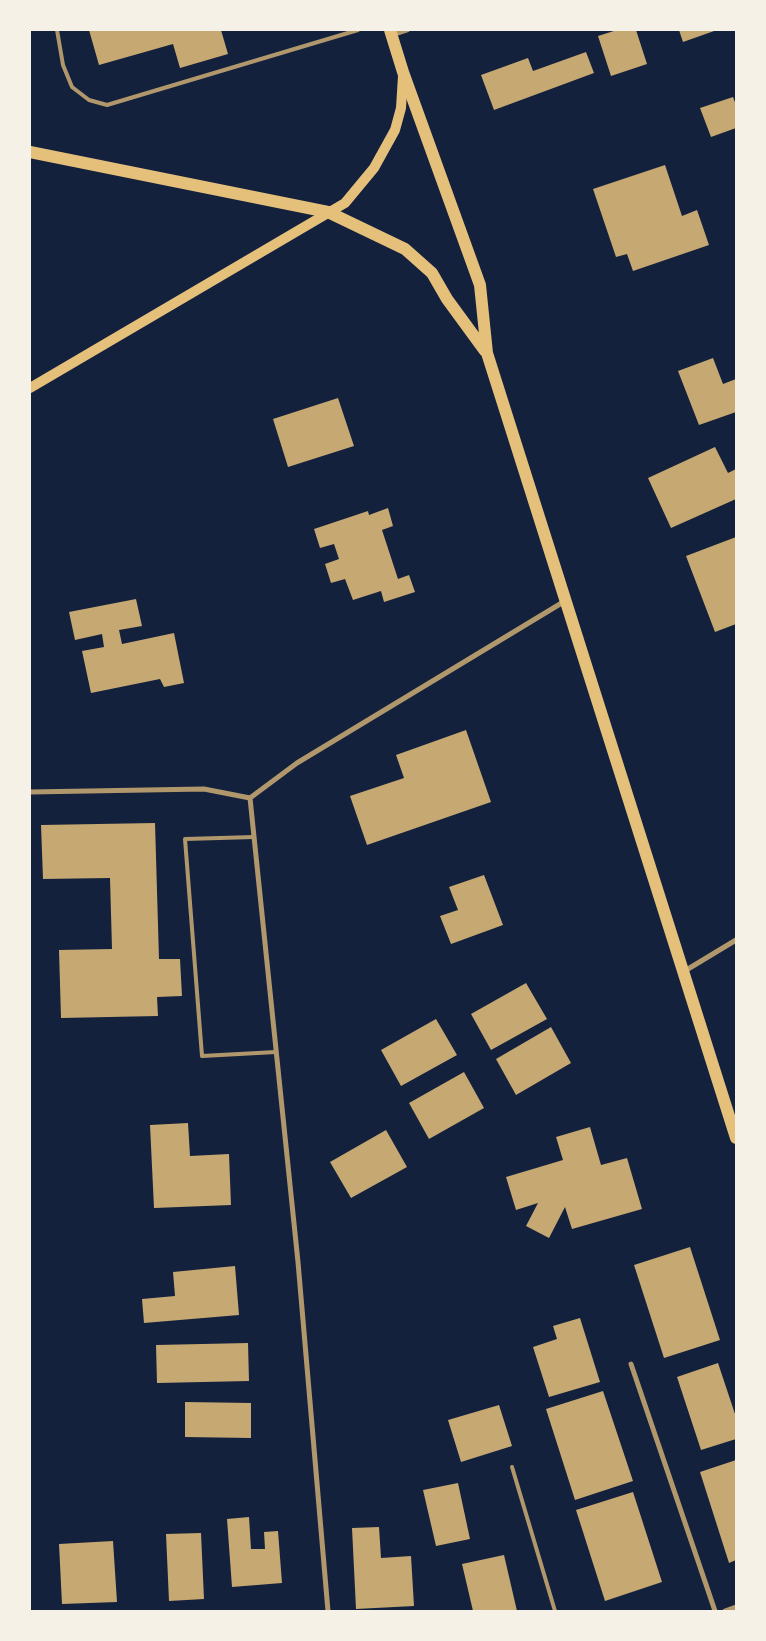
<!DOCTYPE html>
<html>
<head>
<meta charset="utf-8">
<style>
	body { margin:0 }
	#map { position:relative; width:766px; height:1641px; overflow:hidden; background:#14213d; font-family:"Archivo Narrow",sans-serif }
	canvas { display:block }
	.frame { position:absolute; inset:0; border:31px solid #f6f1e7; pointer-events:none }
</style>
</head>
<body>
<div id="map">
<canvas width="766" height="1641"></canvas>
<div class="frame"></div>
</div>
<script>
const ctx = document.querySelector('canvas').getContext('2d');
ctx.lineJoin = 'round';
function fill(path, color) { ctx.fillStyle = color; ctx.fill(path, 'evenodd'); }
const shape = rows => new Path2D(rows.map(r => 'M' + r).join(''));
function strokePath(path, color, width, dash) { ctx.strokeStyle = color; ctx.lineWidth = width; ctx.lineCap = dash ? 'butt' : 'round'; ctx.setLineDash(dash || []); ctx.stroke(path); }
fill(shape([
	[89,30,221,30,228,54,180,68,173,44,99,65],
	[617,30,636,30,647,64,611,76,598,36],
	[679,30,717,30,683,42],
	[586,52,594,73,494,110,481,75,528,58,533,71],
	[733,97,736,105,736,128,711,137,700,108],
	[665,165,682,216,697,210,709,245,633,271,627,254,616,257,593,189],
	[713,358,723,384,736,379,736,412,699,425,678,371],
	[338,398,354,446,288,467,273,419],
	[715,447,728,473,736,469,736,499,671,528,648,478],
	[388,508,393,526,382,530,398,579,409,575,415,592,384,602,381,591,353,600,345,579,331,583,325,564,339,559,334,544,320,548,314,529,368,511,369,515],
	[736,537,736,624,715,632,686,556],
	[136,599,142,626,119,630,122,644,174,633,184,683,164,687,160,679,91,693,82,651,104,647,102,634,75,640,69,612],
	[466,730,491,802,367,845,350,796,404,778,396,755],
	[155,823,159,959,180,959,182,996,157,997,158,1016,61,1018,59,950,112,949,110,878,43,879,41,825],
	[484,875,503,925,451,944,440,916,458,910,449,887],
	[526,983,547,1019,491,1050,471,1014],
	[436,1019,457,1055,401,1086,381,1050],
	[551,1027,571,1063,516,1095,496,1059],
	[464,1072,484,1108,429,1139,409,1103],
	[188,1123,190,1156,229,1154,231,1205,154,1208,150,1125],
	[590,1127,601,1165,627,1158,642,1209,572,1229,565,1207,549,1238,526,1226,538,1203,516,1210,506,1177,563,1160,556,1137],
	[386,1130,407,1167,351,1198,330,1162],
	[690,1247,720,1340,664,1358,634,1265],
	[235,1266,239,1315,144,1323,142,1299,175,1296,173,1272],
	[580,1318,600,1382,549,1397,533,1347,557,1339,553,1326],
	[248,1343,249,1381,157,1383,156,1345],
	[718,1363,736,1417,736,1439,701,1450,677,1377],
	[603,1391,633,1481,575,1500,546,1409],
	[185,1402,251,1403,251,1438,185,1437],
	[499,1405,512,1446,461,1462,448,1420],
	[736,1460,736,1560,729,1563,700,1472],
	[458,1483,470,1539,436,1546,423,1490],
	[633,1492,662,1582,605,1601,576,1510],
	[249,1517,251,1549,265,1549,264,1532,278,1531,282,1583,232,1587,227,1519],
	[379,1527,381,1558,411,1556,414,1606,356,1609,352,1528],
	[201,1533,204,1599,169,1601,166,1534],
	[113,1541,117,1602,62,1604,59,1544],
	[504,1555,517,1611,473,1611,462,1564]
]), '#c6a872');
strokePath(shape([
	[57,30,63,65,72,87,89,100,107,105,358,30],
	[254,837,185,839,202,1056,276,1052],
	[512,1467,555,1611]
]), '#b1986c', 4);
strokePath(shape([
	[392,35,407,30],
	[30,792,204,789,250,798,297,763,565,601],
	[250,798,298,1262,328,1611],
	[683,972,736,940],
	[631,1364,715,1611],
	[725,1611,736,1607]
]), '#b1986c', 5);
strokePath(shape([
	[30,388,345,203,374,168,395,130,401,108,403,76]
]), '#e5c07b', 10);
strokePath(shape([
	[390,30,403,72,480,285,487,353,736,1138],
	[30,152,328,212,405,249,432,273,447,299,485,351]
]), '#e5c07b', 12);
</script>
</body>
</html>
